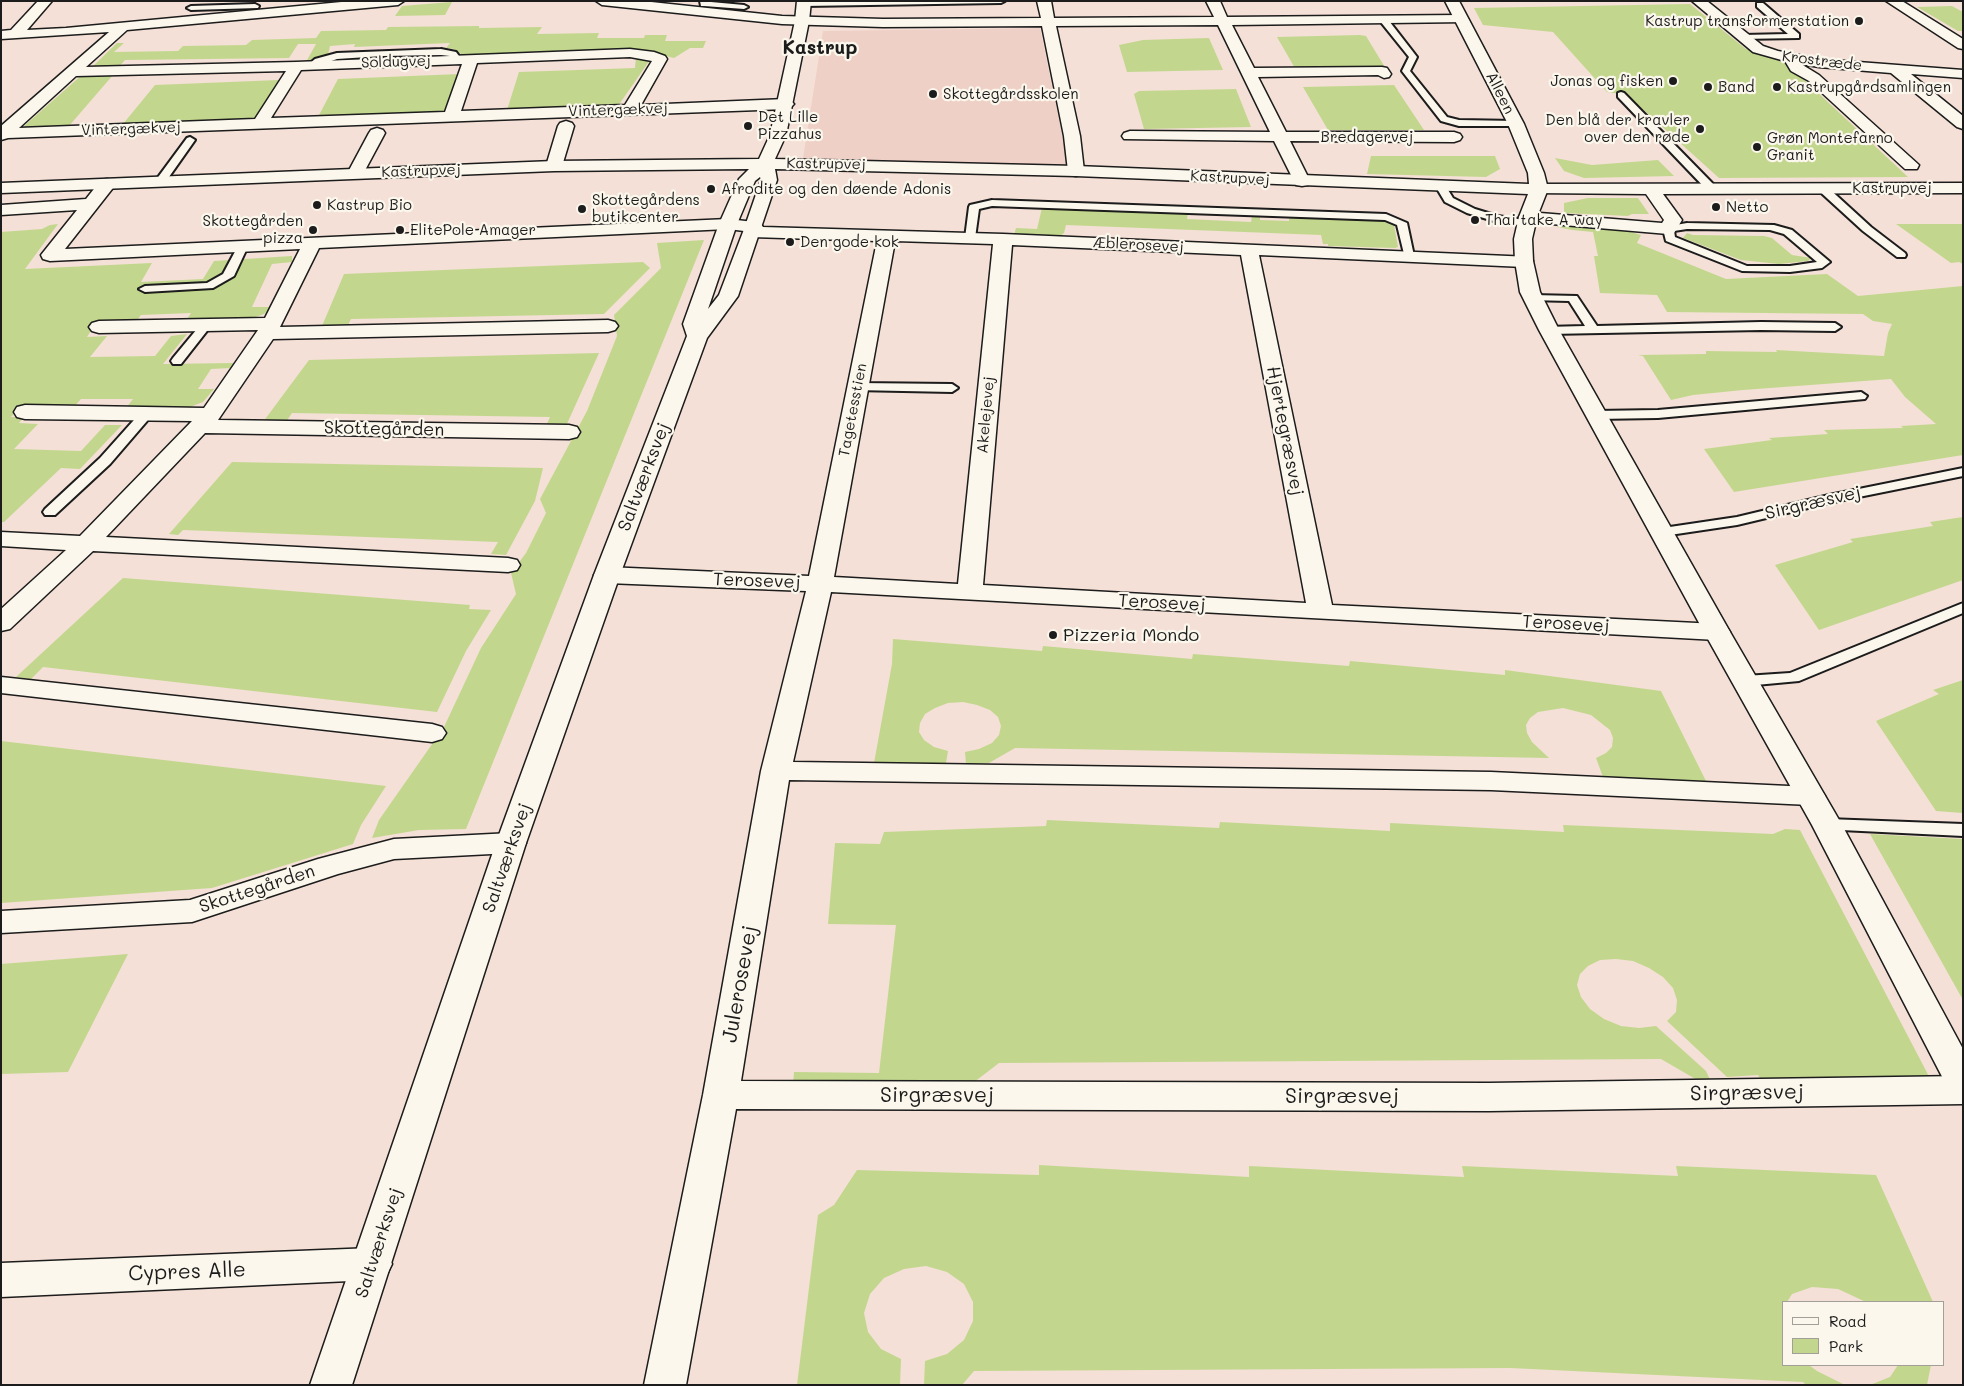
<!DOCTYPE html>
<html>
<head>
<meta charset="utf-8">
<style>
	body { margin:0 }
	#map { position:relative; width:1964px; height:1386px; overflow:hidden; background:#f4e0d6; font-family:Mali,sans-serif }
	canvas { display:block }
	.frame { position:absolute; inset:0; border:2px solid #1c1c1c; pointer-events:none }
	.legend { position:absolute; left:1782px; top:1301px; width:162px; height:65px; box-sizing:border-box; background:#fbf7ec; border:1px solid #a29f99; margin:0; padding:6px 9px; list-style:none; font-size:15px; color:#1c1c1c }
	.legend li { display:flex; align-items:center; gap:10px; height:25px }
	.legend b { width:25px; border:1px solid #a29f99 }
</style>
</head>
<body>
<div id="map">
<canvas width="1964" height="1386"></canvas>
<div class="frame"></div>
<ul class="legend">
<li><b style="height:6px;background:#fbf7ec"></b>Road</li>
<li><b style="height:14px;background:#c2d78d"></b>Park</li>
</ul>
</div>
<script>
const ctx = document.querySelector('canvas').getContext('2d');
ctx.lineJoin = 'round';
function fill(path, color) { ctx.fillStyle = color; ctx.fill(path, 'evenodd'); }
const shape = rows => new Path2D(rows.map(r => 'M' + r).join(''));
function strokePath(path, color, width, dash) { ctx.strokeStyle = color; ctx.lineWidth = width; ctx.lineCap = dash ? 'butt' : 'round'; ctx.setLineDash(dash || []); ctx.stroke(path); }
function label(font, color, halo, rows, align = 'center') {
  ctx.font = font + ' Mali,sans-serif'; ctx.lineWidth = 4.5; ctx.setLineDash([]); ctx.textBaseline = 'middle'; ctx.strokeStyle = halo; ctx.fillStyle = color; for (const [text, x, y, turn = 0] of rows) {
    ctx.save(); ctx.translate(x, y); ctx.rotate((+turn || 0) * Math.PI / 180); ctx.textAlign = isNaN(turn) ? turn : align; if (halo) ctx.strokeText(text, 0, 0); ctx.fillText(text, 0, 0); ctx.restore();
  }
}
fill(shape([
	[1040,28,1069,168,803,158,823,31]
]), '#efd0c6');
fill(shape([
	[452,2,445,15,395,16,402,6],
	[1690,4,1746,49,1784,61,1908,177,1719,178,1627,95,1607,92,1553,32,1483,25,1474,8],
	[1952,6,1963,12,1963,31,1958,31,1917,7],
	[479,26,479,28,542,27,537,34,599,33,597,38,644,38,645,35,667,35,665,41,706,41,703,48,690,48,674,58,654,53,464,56,454,49,446,48,450,43,354,47,355,44,330,46,328,55,306,62,316,44,298,44,289,58,125,60,117,69,89,70,117,43,124,43,114,52,178,51,183,46,246,45,252,40,316,38,321,31,386,30,388,27],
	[1360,35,1366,36,1386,69,1296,70,1277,37],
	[1209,38,1223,70,1127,72,1119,45,1143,40],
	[636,57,650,60,618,106,507,110,519,72,635,68],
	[83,74,113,75,69,126,26,128,24,126],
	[460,74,445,112,318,117,338,79],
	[279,80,255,119,123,124,155,85],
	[1394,85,1424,130,1328,130,1303,87],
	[1236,89,1251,127,1144,129,1134,94,1139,91],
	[1371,156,1495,156,1500,169,1486,177,1367,174],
	[1555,158,1592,165,1658,160,1674,176,1584,178,1564,171],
	[1588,198,1638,198,1649,214,1632,214,1628,216,1564,213,1564,203],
	[1042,208,1188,213,1187,219,1251,222,1252,216,1260,216,1260,220,1289,221,1289,216,1377,220,1388,222,1394,225,1398,247,1395,248,1328,246,1328,244,1323,244,1321,235,1066,225,1064,233,1060,236,1014,235,1016,228,1037,229],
	[58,224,25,269,152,263,141,282,203,279,214,261,292,256,292,262,272,264,252,307,272,307,264,314,253,318,186,321,191,313,141,315,135,323,95,324,87,337,107,336,90,357,155,356,171,336,187,334,163,364,235,363,231,368,211,369,198,389,214,389,203,402,185,409,126,408,133,399,81,399,73,408,20,407,11,417,24,417,19,423,38,424,14,449,81,451,105,425,122,425,80,469,61,468,4,522,1,522,1,232,42,229,50,225],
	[1896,224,1963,224,1963,264,1959,262,1951,263],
	[1557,225,1624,230,1641,235,1637,243,1726,279,1827,274,1858,296,1963,286,1963,455,1734,492,1704,449,1772,440,1769,438,1828,434,1824,430,1903,428,1901,426,1936,424,1905,397,1891,379,1743,390,1693,395,1671,400,1643,356,1638,355,1706,354,1706,351,1777,352,1776,350,1884,356,1888,333,1892,324,1873,321,1863,314,1667,312,1657,295,1600,293,1594,256,1598,256,1593,232,1572,230,1557,227],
	[1687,233,1693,235,1764,236,1772,238,1792,255,1811,258,1808,261,1779,264,1741,260,1683,238],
	[704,240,466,829,419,830,372,838,379,820,444,727,481,648,516,594,511,573,526,553,546,513,540,499,587,411,617,336,614,315,661,268,657,243],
	[643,262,650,268,604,314,351,319,348,325,322,326,344,274],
	[599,353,566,426,546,426,550,417,292,413,286,422,263,422,309,360],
	[232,462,543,468,535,501,506,555,491,554,498,542,183,530,178,535,169,534],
	[1963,517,1963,580,1819,630,1775,565,1853,542,1850,539,1933,526,1930,522],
	[123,578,470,605,469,609,491,610,466,651,437,712,43,667,31,679,16,677],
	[893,639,1042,651,1043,646,1192,659,1193,654,1349,666,1350,661,1505,675,1505,670,1661,691,1707,783,1603,777,1596,758,1606,753,1612,747,1613,738,1610,730,1591,715,1563,708,1538,712,1530,718,1526,725,1527,733,1532,742,1549,758,1015,748,989,763,966,764,965,752,979,749,992,743,999,735,1001,726,998,717,990,710,977,705,963,702,948,703,935,708,925,714,920,723,919,732,924,740,934,747,948,751,946,763,874,763,892,664],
	[1963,680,1963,813,1936,811,1876,721,1939,694,1933,690],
	[1,741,61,748,386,786,361,825,353,844,212,888,1,903],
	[1047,820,1219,828,1220,822,1390,831,1390,823,1564,832,1563,825,1773,834,1785,829,1800,830,1933,1084,1764,1085,1758,1075,1727,1077,1667,1021,1676,1012,1677,1000,1673,988,1663,977,1649,968,1633,961,1616,959,1600,960,1588,966,1580,974,1577,985,1581,997,1590,1009,1604,1019,1621,1026,1639,1028,1656,1026,1706,1071,1712,1084,1704,1084,1661,1059,999,1063,969,1086,793,1085,794,1072,879,1073,896,925,828,924,835,843,880,844,884,832,1046,826],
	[1870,834,1963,839,1963,1000],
	[128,954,68,1072,1,1074,1,964],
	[1039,1165,1249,1177,1249,1166,1464,1177,1462,1166,1678,1176,1676,1166,1876,1175,1933,1302,1866,1302,1838,1289,1812,1287,1792,1294,1787,1302,1783,1302,1783,1365,1809,1365,1817,1371,1845,1385,1806,1385,1803,1382,1510,1368,974,1371,962,1385,924,1385,925,1361,947,1354,964,1340,973,1321,973,1302,964,1284,947,1272,926,1266,904,1269,884,1278,870,1294,864,1313,868,1332,881,1349,901,1359,900,1385,797,1385,818,1215,834,1205,857,1170,1039,1175],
	[1898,1365,1931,1365,1927,1385,1870,1385,1890,1377]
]), '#c2d78d');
const service = shape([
	[700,1,744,5,748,7,744,9,704,6,701,6,700,1],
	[829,1,1005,1,1001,3,804,6,800,4,804,2,829,1],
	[1757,3,1763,3,1799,34,1799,38,1740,39,1740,35,1743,35,1788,34,1757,7,1757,3],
	[255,4,259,6,258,8,191,10,187,8,191,6,255,4],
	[1380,17,1386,17,1417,57,1410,71,1447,117,1459,120,1516,121,1521,124,1519,126,1459,126,1441,121,1402,71,1409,57,1380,21,1380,17],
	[441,49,456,52,462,60,455,62,450,56,441,55,383,56,337,59,312,68,308,65,315,59,337,53,441,49],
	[1621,92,1624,93,1715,186,1715,190,1707,190,1618,97,1618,93,1621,92],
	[190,137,195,140,164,184,156,184,156,180,187,138,190,137],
	[1441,184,1445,185,1453,198,1475,209,1498,216,1530,221,1531,223,1526,226,1497,222,1467,213,1445,202,1436,187,1441,184],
	[1821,184,1825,185,1871,227,1905,253,1906,255,1905,257,1897,257,1863,231,1817,189,1816,187,1821,184],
	[992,200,1386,214,1407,223,1414,256,1413,258,1405,258,1397,225,1385,220,992,206,979,209,975,238,974,240,966,240,965,238,969,207,970,205,992,200],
	[1687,223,1774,225,1792,230,1830,262,1822,268,1790,272,1742,271,1666,241,1663,229,1664,227,1687,223],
	[1687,229,1770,230,1784,234,1817,262,1790,266,1747,266,1675,237,1674,231,1687,229],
	[243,243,248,246,234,276,213,288,145,292,139,289,145,286,207,283,223,274,238,246,243,243],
	[1533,295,1577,296,1597,326,1761,322,1835,323,1841,327,1835,331,1761,330,1549,334,1543,330,1545,327,1585,326,1569,301,1529,300,1527,298,1533,295],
	[206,321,210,323,212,325,210,327,181,364,173,364,171,361,173,358,202,323,206,321],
	[858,383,952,384,958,388,952,392,854,390,852,387,854,384,858,383],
	[1861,392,1867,396,1865,399,1658,418,1596,419,1590,415,1596,411,1658,410,1861,392],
	[147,410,153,414,110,464,55,515,45,515,43,512,45,509,100,458,142,411,147,410],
	[1963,468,1963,476,1829,503,1737,525,1663,536,1658,535,1656,532,1658,529,1663,528,1737,517,1829,495,1963,468],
	[1963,603,1963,613,1799,681,1745,686,1739,684,1737,681,1739,678,1745,676,1790,673,1963,603],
	[1827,819,1963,824,1963,836,1821,829,1818,825,1821,821,1827,819]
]);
const minor = shape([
	[38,1,52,1,27,30,66,28,352,1,404,1,398,5,127,30,86,67,296,62,630,49,654,52,665,56,667,59,641,105,786,99,791,101,794,104,791,107,786,109,8,138,1,140,1,126,109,32,1,39,1,31,11,30,38,1],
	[630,57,652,61,625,105,461,111,477,63,630,57],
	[462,64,445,112,271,118,301,70,462,64],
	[286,71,255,119,19,128,76,76,286,71],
	[596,1,642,1,782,16,883,19,1041,18,1037,1,1051,1,1054,18,1214,17,1206,1,1220,1,1227,17,1461,15,1468,19,1466,22,1232,25,1254,68,1382,67,1387,68,1391,74,1389,77,1384,78,1378,75,1258,77,1286,132,1454,132,1460,134,1462,137,1460,140,1454,142,1290,141,1310,181,1308,185,1302,186,1296,185,1274,141,1124,139,1122,136,1124,133,1130,131,1270,132,1218,25,1056,26,1080,136,1084,171,1082,175,1076,176,1070,175,1068,171,1064,136,1042,26,883,27,782,24,602,5,596,1],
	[1692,1,1707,1,1763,46,1778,51,1819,59,1963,70,1963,78,1911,74,1963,116,1963,129,1957,127,1891,73,1819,67,1801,64,1819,75,1919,165,1917,169,1905,169,1809,81,1791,71,1785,61,1753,52,1692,1],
	[1886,1,1902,1,1963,39,1963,49,1958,48,1886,1],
	[566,121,572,123,574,126,562,166,560,170,548,170,546,166,558,126,560,123,566,121],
	[377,128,383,130,385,133,363,174,361,178,349,178,347,174,369,133,371,130,377,128],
	[107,179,113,180,116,184,65,249,728,219,754,222,760,223,763,227,1003,234,1531,257,1533,261,1531,265,1524,267,1259,255,1332,605,1717,624,1726,626,1730,632,1726,638,1717,640,831,592,793,762,1491,772,1810,787,1820,789,1825,796,1820,803,1810,805,1491,790,789,780,741,1081,1489,1083,1963,1076,1963,1104,1489,1111,736,1109,686,1385,644,1385,703,1095,761,771,806,591,607,583,598,580,594,575,598,570,607,567,809,576,877,241,752,237,746,236,744,231,728,229,319,248,280,327,608,320,615,322,618,326,615,330,608,332,273,339,218,420,569,425,577,427,580,432,577,437,569,439,205,433,106,537,508,558,517,560,520,565,517,570,508,572,93,551,10,629,1,631,1,609,66,550,1,546,1,532,80,536,192,421,25,419,17,417,14,412,17,407,25,405,204,408,258,330,99,333,92,331,89,327,92,323,99,321,265,318,300,249,50,261,43,259,41,255,77,210,1,215,1,205,86,199,101,180,107,179],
	[895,241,993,244,958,584,834,577,895,241],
	[1012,245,1241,255,1306,603,983,585,1012,245],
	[1963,183,1963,193,1663,194,1682,220,1674,233,1668,234,1528,222,1522,221,1519,217,1522,213,1528,212,1662,223,1664,220,1646,194,1533,193,1530,189,1533,185,1539,184,1963,183],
	[1,677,432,724,442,727,446,733,442,739,432,742,1,693,1,677],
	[511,833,522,836,526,843,522,850,511,853,394,859,338,874,192,922,1,933,1,911,190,900,318,859,394,839,511,833],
	[372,1248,386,1252,392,1264,386,1276,372,1280,1,1297,1,1263,372,1248]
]);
const tertiary = shape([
	[797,1,811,1,809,21,786,135,775,159,1076,166,1529,184,1528,173,1508,124,1445,1,1459,1,1524,124,1544,173,1548,189,1537,217,1532,239,1533,261,1540,292,1559,330,1730,632,1842,825,1963,1049,1963,1095,1950,1092,1812,825,1704,632,1539,330,1520,292,1515,261,1514,239,1519,217,1528,194,1076,176,775,169,777,180,738,296,707,338,620,575,526,843,352,1385,310,1385,496,843,594,575,687,336,683,324,719,224,739,179,749,169,554,171,1,193,1,183,554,161,759,159,770,135,795,21,797,1],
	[760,177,761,180,743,232,719,295,708,309,737,224,755,181,760,177]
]);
strokePath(service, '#1c1c1c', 4);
strokePath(minor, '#1c1c1c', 3);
strokePath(tertiary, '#1c1c1c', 3);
fill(service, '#fbf7ec');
fill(minor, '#fbf7ec');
fill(tertiary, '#fbf7ec');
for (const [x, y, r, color] of [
	[1859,21,5,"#1c1c1c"],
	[1673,81,5,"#1c1c1c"],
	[1708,87,5,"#1c1c1c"],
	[1777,87,5,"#1c1c1c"],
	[933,94,5,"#1c1c1c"],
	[748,126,5,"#1c1c1c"],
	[1700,129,5,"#1c1c1c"],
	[1757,147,5,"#1c1c1c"],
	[711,189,5,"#1c1c1c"],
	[317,205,5,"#1c1c1c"],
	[1716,207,5,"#1c1c1c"],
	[582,209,5,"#1c1c1c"],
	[1475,220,5,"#1c1c1c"],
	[313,230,5,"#1c1c1c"],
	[400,230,5,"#1c1c1c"],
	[790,242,5,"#1c1c1c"],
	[1053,635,5,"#1c1c1c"]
]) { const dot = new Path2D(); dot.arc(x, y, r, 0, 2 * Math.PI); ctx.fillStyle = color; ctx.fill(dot); strokePath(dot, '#fbf7ec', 2); }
label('15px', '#1c1c1c', '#fbf7ec', [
	["Kastrup transformerstation",1849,21,"right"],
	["Jonas og fisken",1663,81,"right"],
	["Band",1718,87],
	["Kastrupgårdsamlingen",1787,87],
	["Skottegårdsskolen",943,94],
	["Det Lille",758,117],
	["Pizzahus",758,134],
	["Den blå der kravler",1690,120,"right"],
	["over den røde",1690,137,"right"],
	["Grøn Montefarno",1767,138],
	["Granit",1767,155],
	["Afrodite og den døende Adonis",721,189],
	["Skottegårdens",592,200],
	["butikcenter",592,217],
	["Kastrup Bio",327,205],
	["Netto",1726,207],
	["Thai take A way",1485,220],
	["Skottegården",303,221,"right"],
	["pizza",303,238,"right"],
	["ElitePole Amager",410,230],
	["Den gode kok",800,242]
], 'left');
label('15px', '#1c1c1c', '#fbf7ec', [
	["Krostræde",1822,61,7],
	["Soldugvej",396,62,-2],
	["Alleen",1500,93,63],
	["Vintergækvej",618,110,-2],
	["Vintergækvej",131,129,-2],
	["Bredagervej",1367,137],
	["Kastrupvej",826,164,1],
	["Kastrupvej",421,171,-2],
	["Kastrupvej",1230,178,3],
	["Kastrupvej",1892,188],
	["Æblerosevej",1138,245,3],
	["Tagetesstien",853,410,-79],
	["Akelejevej",986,415,-85]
]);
label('18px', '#1c1c1c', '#fbf7ec', [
	["Skottegården",384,429,1],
	["Hjertegræsvej",1285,431,79],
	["Saltværksvej",644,477,-69],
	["Sirgræsvej",1813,503,-13],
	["Terosevej",757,581,2],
	["Terosevej",1162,603,3],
	["Terosevej",1566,624,3],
	["Saltværksvej",507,858,-71],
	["Skottegården",257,889,-18],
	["Saltværksvej",379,1243,-72]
]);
label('18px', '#1c1c1c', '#fbf7ec', [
	["Pizzeria Mondo",1063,635]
], 'left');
label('bold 19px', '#1c1c1c', '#fbf7ec', [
	["Kastrup",820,48]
]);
label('21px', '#1c1c1c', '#fbf7ec', [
	["Julerosevej",740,984,-80],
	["Sirgræsvej",1747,1093,-1],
	["Sirgræsvej",937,1096],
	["Sirgræsvej",1342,1097],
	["Cypres Alle",187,1272,-2]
]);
</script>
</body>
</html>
